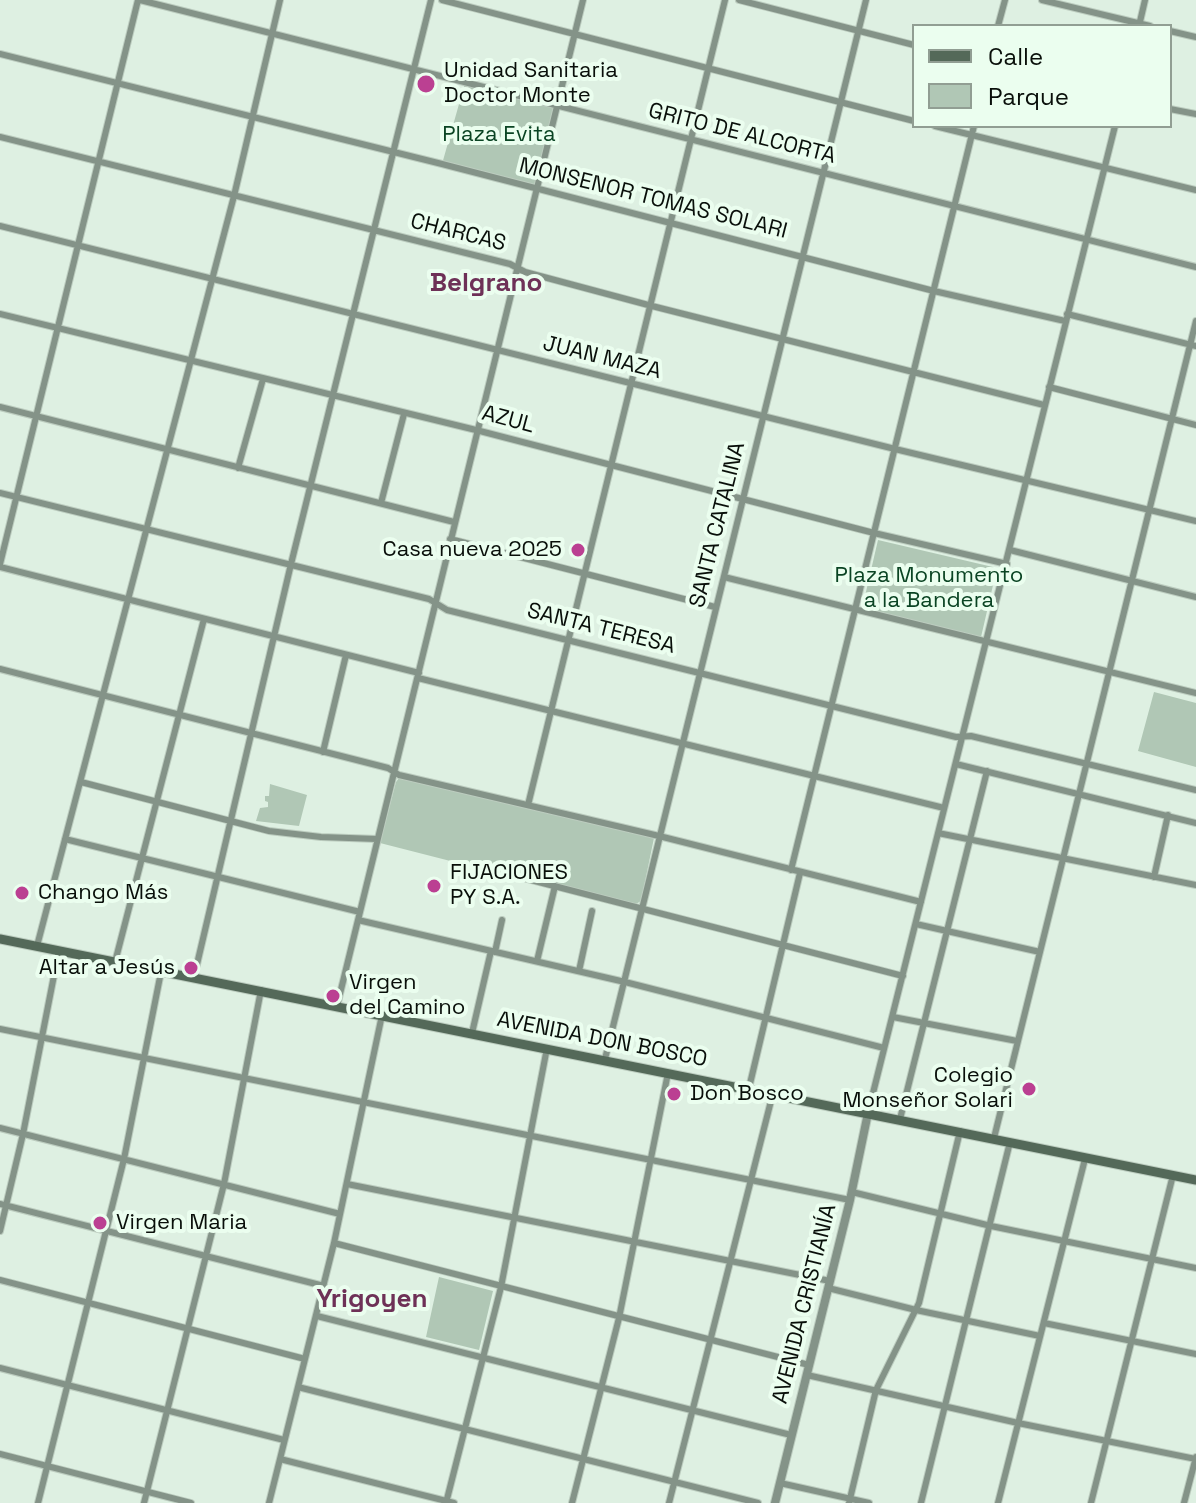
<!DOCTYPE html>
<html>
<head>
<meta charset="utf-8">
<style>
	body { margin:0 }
	#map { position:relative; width:1196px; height:1503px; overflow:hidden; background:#def0e2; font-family:"Space Grotesk",sans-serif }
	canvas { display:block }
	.legend { position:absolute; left:912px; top:24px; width:260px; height:104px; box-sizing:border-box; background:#ebfeef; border:2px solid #919e93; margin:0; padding:10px 14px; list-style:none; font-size:24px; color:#090f0a }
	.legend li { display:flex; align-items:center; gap:16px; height:40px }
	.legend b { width:40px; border:2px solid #919e93 }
</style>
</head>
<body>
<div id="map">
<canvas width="1196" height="1503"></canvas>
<ul class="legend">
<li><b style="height:10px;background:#546959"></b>Calle</li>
<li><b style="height:22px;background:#b0c7b5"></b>Parque</li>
</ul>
</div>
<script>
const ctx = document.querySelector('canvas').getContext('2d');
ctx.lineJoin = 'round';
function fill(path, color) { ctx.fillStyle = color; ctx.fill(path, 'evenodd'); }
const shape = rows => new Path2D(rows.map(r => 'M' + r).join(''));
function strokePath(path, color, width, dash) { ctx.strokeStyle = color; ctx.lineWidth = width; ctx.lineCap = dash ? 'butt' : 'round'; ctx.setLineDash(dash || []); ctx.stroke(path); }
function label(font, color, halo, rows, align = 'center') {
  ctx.font = font + ' "Space Grotesk",sans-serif'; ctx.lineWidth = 8; ctx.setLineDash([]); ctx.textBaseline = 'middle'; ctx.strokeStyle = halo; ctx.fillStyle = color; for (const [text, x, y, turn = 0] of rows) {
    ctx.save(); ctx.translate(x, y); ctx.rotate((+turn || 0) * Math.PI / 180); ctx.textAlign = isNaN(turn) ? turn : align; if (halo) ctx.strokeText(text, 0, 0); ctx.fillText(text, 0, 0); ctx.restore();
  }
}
fill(shape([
	[465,83,557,105,536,189,442,164],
	[878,540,997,568,981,637,862,609],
	[1154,692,1196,703,1196,767,1138,751],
	[399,778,654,838,641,901,636,904,510,873,509,876,380,843,396,782],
	[270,784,307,795,299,826,256,821,260,808,268,807,268,802,265,801,265,796,269,796],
	[439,1277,493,1291,479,1350,426,1337]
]), '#b0c7b5');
const minor = shape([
	[140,0,1196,267],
	[442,0,914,121],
	[739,0,914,45],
	[1042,0,1150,26],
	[998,26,1005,0],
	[1139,26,1145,0],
	[1170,31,1196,37],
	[0,54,442,164,934,291,1065,321],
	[1170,109,1196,114],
	[935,126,1196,190],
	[0,137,510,264,525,272,652,306,1044,405],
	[0,226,895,449,1196,521],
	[0,314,476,430,874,533,1007,564],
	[1067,314,1196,346],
	[1049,387,1196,425],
	[0,407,454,522],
	[238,468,263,379],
	[0,493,429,599,447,610,956,737,971,736,1196,790],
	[381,503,404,414],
	[450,539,715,607],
	[1010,550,1196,597],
	[0,564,138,0],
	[0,567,419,673],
	[724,577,1196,693],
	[0,669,388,768,399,775,659,836,921,902],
	[418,678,944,808],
	[323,752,346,655],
	[956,764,1196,823],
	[81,782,269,831,321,837,377,839],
	[528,805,725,0],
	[938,833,1196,885],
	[65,839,360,912],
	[791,870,974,126],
	[1154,877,1168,815],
	[527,879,903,976],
	[358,920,625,982,884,1048],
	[916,924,1040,952],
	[37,946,234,196,280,0],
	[495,952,502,920],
	[537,961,555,886],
	[115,962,204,619],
	[579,971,592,911],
	[194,977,291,564,431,0],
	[337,1006,583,0],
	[893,1017,1017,1041],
	[0,1029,850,1200],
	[472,1033,491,951],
	[605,1059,866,0],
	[749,1088,800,873],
	[868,1113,1115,126],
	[900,1119,987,771],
	[0,1128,340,1214],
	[994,1138,1196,321],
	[347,1184,830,1281],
	[852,1192,991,1226,1196,1268],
	[0,1204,324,1286],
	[0,1231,23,1134,59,950],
	[334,1243,809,1365],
	[0,1280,305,1359],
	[828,1288,916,1310,1040,1336],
	[317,1316,791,1435],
	[1044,1323,1196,1354],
	[0,1368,284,1440],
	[807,1375,1018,1423,1196,1459],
	[298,1387,758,1503],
	[0,1454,191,1503],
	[280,1459,454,1503],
	[780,1483,869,1503],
	[38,1503,124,1159,161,972],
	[144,1503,224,1184,261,990],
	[269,1503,334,1243,382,1015],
	[446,1503,501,1287,547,1048],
	[572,1503,619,1318,668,1073],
	[669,1503,773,1093],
	[849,1503,876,1390,919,1303,960,1131],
	[921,1503,1010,1142],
	[998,1503,1085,1159],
	[1091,1503,1173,1175],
	[1184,1503,1196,1457]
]);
const tertiary = shape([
	[775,1503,850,1200,868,1113]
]);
const secondary = shape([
	[0,939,1196,1180]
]);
strokePath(minor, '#bcccbf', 8);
strokePath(tertiary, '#bcccbf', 10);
strokePath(secondary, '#bcccbf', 11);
strokePath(minor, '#849388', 6);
strokePath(tertiary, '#849388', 8);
strokePath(secondary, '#546959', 9);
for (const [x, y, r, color] of [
	[426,84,10,"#bb4092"],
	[578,550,8,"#bb4092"],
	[434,886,8,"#bb4092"],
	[22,893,8,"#bb4092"],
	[191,968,8,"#bb4092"],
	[333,996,8,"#bb4092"],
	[1029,1089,8,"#bb4092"],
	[674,1094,8,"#bb4092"],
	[100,1223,8,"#bb4092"]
]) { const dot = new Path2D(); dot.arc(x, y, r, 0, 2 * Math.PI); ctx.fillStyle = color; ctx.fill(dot); strokePath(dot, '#ebfeef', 3); }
label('22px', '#090f0a', '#ebfeef', [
	["Unidad Sanitaria",444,71],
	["Doctor Monte",444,96],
	["Casa nueva 2025",562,550,"right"],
	["FIJACIONES",450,873],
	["PY S.A.",450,898],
	["Chango Más",38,893],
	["Altar a Jesús",175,968,"right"],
	["Virgen",349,983],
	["del Camino",349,1008],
	["Colegio",1013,1076,"right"],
	["Monseñor Solari",1013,1101,"right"],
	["Don Bosco",690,1094],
	["Virgen Maria",116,1223]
], 'left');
label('22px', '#090f0a', '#ebfeef', [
	["GRITO DE ALCORTA",742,134,14],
	["MONSENOR TOMAS SOLARI",653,199,14],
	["CHARCAS",458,233,14],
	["JUAN MAZA",602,358,14],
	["AZUL",508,420,15],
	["SANTA CATALINA",718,525,-76],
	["SANTA TERESA",601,629,14],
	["AVENIDA DON BOSCO",602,1040,11],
	["AVENIDA CRISTIANÍA",805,1304,-76]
]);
label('22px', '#0a4423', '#ebfeef', [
	["Plaza Evita",499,135],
	["Plaza Monumento",929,576],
	["a la Bandera",929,601]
]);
label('bold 26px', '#6e3157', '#ebfeef', [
	["Belgrano",486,284],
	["Yrigoyen",372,1300]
]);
</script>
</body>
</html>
